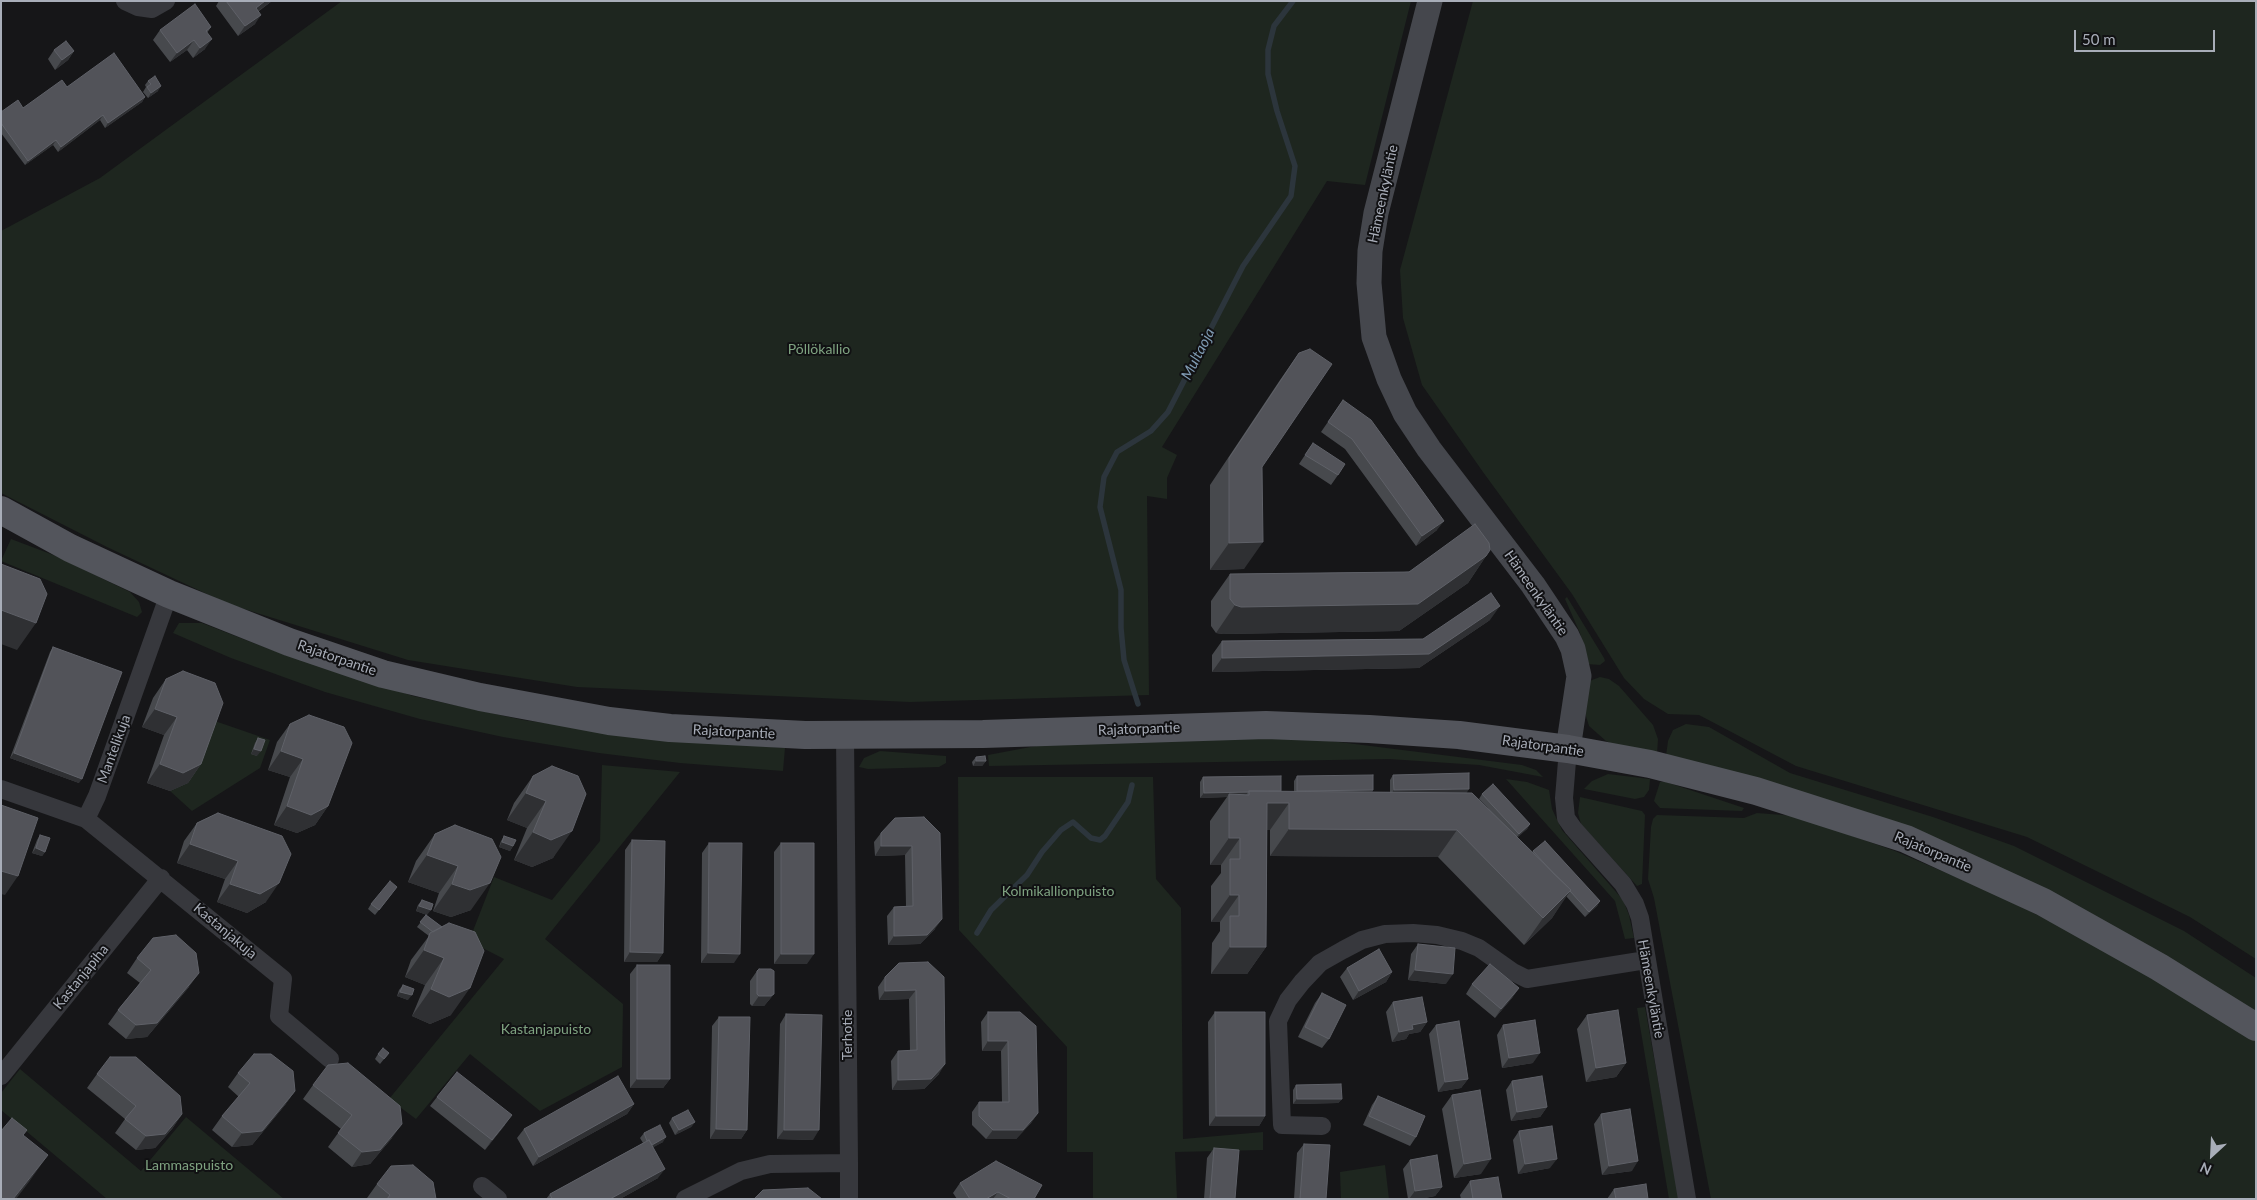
<!DOCTYPE html>
<html>
<head>
<meta charset="utf-8">
<style>
	body { margin:0 }
	#map { position:relative; width:2257px; height:1200px; overflow:hidden; background:#161618; font-family:Lato,sans-serif }
	canvas { display:block }
	.frame { position:absolute; inset:0; border:2px solid #a8adb8; pointer-events:none }
	.north { position:absolute; left:2187px; top:1130px; width:50px; height:50px; -webkit-text-stroke:4px #111113; paint-order:stroke; rotate:205deg; font-size:14px; font-weight:700; line-height:20px; text-align:center; color:#a8adb8 }
	.north::after { content:''; display:block; margin:auto; width:18px; height:22px; background:#a8adb8; clip-path:polygon(50% 0,100% 100%,50% 72%,0 100%) }
	.scale { position:absolute; left:2074px; top:30px; width:141px; height:22px; box-sizing:border-box; border:2px solid #a8adb8; border-top:0; padding-left:6px; font-size:15px; line-height:18px; white-space:nowrap; color:#a8adb8; -webkit-text-stroke:4px #111113; paint-order:stroke }
</style>
</head>
<body>
<div id="map">
<canvas width="2257" height="1200"></canvas>
<div class="frame"></div>
<div class="north">N</div>
<div class="scale">50 m</div>
</div>
<script>
const ctx = document.querySelector('canvas').getContext('2d');
ctx.lineJoin = 'round';
function fill(path, color) { ctx.fillStyle = color; ctx.fill(path, 'evenodd'); }
const shape = rows => new Path2D(rows.map(r => 'M' + r).join(''));
function strokePath(path, color, width, dash) { ctx.strokeStyle = color; ctx.lineWidth = width; ctx.lineCap = dash ? 'butt' : 'round'; ctx.setLineDash(dash || []); ctx.stroke(path); }
function label(font, color, halo, rows, align = 'center') {
  ctx.font = font + ' Lato,sans-serif'; ctx.lineWidth = 4; ctx.setLineDash([]); ctx.textBaseline = 'middle'; ctx.strokeStyle = halo; ctx.fillStyle = color; for (const [text, x, y, turn = 0] of rows) {
    ctx.save(); ctx.translate(x, y); ctx.rotate((+turn || 0) * Math.PI / 180); ctx.textAlign = isNaN(turn) ? turn : align; if (halo) ctx.strokeText(text, 0, 0); ctx.fillText(text, 0, 0); ctx.restore();
  }
}
fill(shape([
	[342,1,1411,1,1365,185,1327,181,1162,447,1177,455,1167,478,1167,499,1147,496,1149,695,910,702,577,687,408,660,228,604,107,547,1,493,1,231,100,178],
	[1473,1,2256,1,2256,959,2190,917,2027,837,1796,766,1699,715,1668,714,1644,699,1624,678,1572,594,1483,472,1422,385,1403,318,1400,270],
	[11,539,56,556,130,592,139,602,142,612,137,617,1,561],
	[1567,597,1604,658,1605,661,1600,665,1587,664,1580,633,1565,599],
	[179,623,202,623,269,649,413,696,523,720,648,737,785,748,783,771,680,763,599,753,503,737,420,719,325,692,231,658,173,633],
	[1600,677,1609,679,1619,686,1653,725,1658,739,1657,754,1618,747,1606,741,1589,726,1585,713,1587,682],
	[212,720,270,740,260,768,192,811,170,791,188,783],
	[1686,724,1709,727,1790,773,1933,817,2014,846,2184,931,2256,978,2256,1012,2091,915,1666,756,1668,741,1673,730],
	[1307,738,1522,765,1536,770,1543,777,1479,765,1389,759,989,766,988,755,1057,742],
	[880,751,946,756,946,763,939,767,868,769,859,767,864,758],
	[602,765,680,772,545,939,623,1004,622,1067,540,1111,470,1054,416,1119,389,1099,504,959,469,941,494,877,552,900,600,841],
	[1608,774,1650,779,1649,790,1644,797,1635,799,1584,789,1592,781],
	[958,777,1153,777,1156,879,1181,908,1183,1139,1263,1132,1263,1150,1175,1152,1177,1199,1093,1199,1093,1152,1067,1152,1067,1047,959,930],
	[1506,779,1527,782,1549,790,1552,809,1562,830,1623,900,1629,915,1634,938,1625,939,1615,901],
	[1660,782,1666,782,1744,808,1742,811,1660,808,1654,801],
	[1580,797,1642,811,1645,815,1642,884,1637,886,1581,824,1578,813],
	[1757,813,1796,816,1895,851,1991,892,2098,945,2256,1040,2256,1199,1711,1199,1654,898,1648,879,1651,827,1653,819,1657,815,1744,818],
	[1645,1007,1679,1199,1669,1199,1637,1008],
	[20,1069,141,1171,186,1117,284,1199,107,1199,1,1110,1,1093],
	[1385,1165,1389,1199,1341,1199,1340,1172]
]), '#1e261f');
strokePath(shape([
	[1138,704,1124,660,1121,628,1121,590,1100,507,1104,477,1117,452,1151,431,1168,412,1243,266,1291,196,1295,166,1277,111,1268,74,1268,50,1274,26,1293,1],
	[977,933,991,910,1027,875,1042,852,1061,830,1073,822,1091,838,1100,840,1105,836,1128,802,1132,785]
]), '#2c353c', 5.5);
strokePath(shape([
	[125,1,138,7,152,9,166,1],
	[1568,749,1564,798,1566,818,1573,828,1623,884,1635,904,1640,918,1687,1199],
	[1,789,86,819,97,796,169,594],
	[86,819,283,979,279,1016,330,1059],
	[1,1076,161,878],
	[1322,1126,1282,1125,1278,1021,1288,1000,1302,982,1320,963,1343,950,1362,940,1385,934,1413,933,1437,935,1462,941,1479,948,1513,972,1527,979,1646,960],
	[849,1163,849,1199],
	[482,1186,498,1199],
	[685,1199,741,1171,770,1164,849,1163,845,735]
]), '#37383d', 18);
strokePath(shape([
	[1430,1,1376,213,1370,251,1369,283,1374,337,1389,379,1405,413,1429,449,1533,585,1567,636,1573,649,1579,676,1568,749]
]), '#45474d', 25);
strokePath(shape([
	[1,510,70,548,169,594,289,642,383,674,480,697,609,721,670,728,805,735,983,734,1266,725,1369,729,1459,735,1568,749,1650,764,1756,791,1906,839,2043,902,2159,967,2256,1027]
]), '#53555c', 28);
fill(shape([
	[219,1,272,1,259,11,255,24,238,36,216,6],
	[211,27,207,33,205,49,193,58,187,50,170,62,153,40,160,30],
	[54,50,74,51,68,60,55,70,48,59],
	[148,81,158,91,148,98,143,92,146,87,145,85],
	[67,87,145,97,142,102,105,128,100,120,58,152,53,145,25,165,1,133,1,112,23,108],
	[1299,353,1262,467,1244,569,1210,570,1210,485,1280,380],
	[1343,400,1437,530,1416,546,1345,449,1321,432],
	[1313,443,1338,475,1331,485,1299,464],
	[1486,556,1468,583,1399,631,1223,634,1216,633,1211,626,1211,601,1230,574,1409,572],
	[1490,620,1419,668,1212,672,1212,655,1222,641,1423,639],
	[53,647,79,783,10,758,50,652],
	[166,679,201,764,188,783,170,791,147,783,164,735,142,727,153,698],
	[290,724,328,806,315,825,297,833,274,825,290,777,268,770,277,742],
	[258,738,257,756,251,754,255,743],
	[976,757,986,761,982,766,973,766,972,762],
	[1393,775,1466,793,1489,809,1479,799,1482,794,1530,824,1527,829,1517,837,1532,853,1533,851,1600,901,1597,906,1585,917,1566,896,1552,918,1524,945,1438,857,1270,856,1270,830,1267,830,1266,947,1247,974,1211,974,1212,943,1220,931,1220,922,1211,922,1211,886,1221,873,1221,865,1210,865,1210,821,1227,797,1200,798,1200,782,1203,777,1281,791,1294,792,1294,781,1297,776,1373,790,1372,792,1390,792,1390,780],
	[533,776,586,794,553,858,532,867,514,860,527,828,507,820,514,803],
	[218,813,266,902,247,913,217,902,225,879,177,863,184,841,197,823],
	[924,817,935,929,920,944,888,945,887,916,894,907,906,906,905,855,875,856,874,842,881,833],
	[455,825,471,910,451,917,433,911,439,893,408,882,416,861,435,834],
	[40,835,45,852,42,856,32,853,37,840],
	[504,836,513,846,510,851,499,847,501,841],
	[632,840,663,953,657,962,624,962,625,850],
	[709,843,734,963,701,963,702,853],
	[781,843,807,964,774,964,774,852],
	[397,887,375,915,368,909,371,904],
	[422,900,427,915,416,911,418,905],
	[426,915,442,927,451,1015,430,1024,412,1016,425,985,405,977,411,960,429,936,417,927],
	[1418,944,1446,984,1408,980,1411,954],
	[137,958,189,987,147,1037,126,1039,108,1024,118,1010,140,983,127,973],
	[928,962,939,1074,924,1089,892,1090,891,1061,898,1051,910,1051,909,999,879,1000,878,987,885,977],
	[637,965,670,1079,663,1088,630,1088,630,974],
	[1347,968,1392,972,1386,982,1353,1000,1340,977],
	[757,971,774,994,764,1006,752,1006,750,1004,750,981],
	[1472,984,1519,988,1512,998,1495,1018,1466,994],
	[403,985,408,1000,397,996,399,990],
	[1322,993,1329,1039,1322,1048,1298,1037,1315,1003],
	[1393,1002,1427,1022,1420,1032,1409,1034,1406,1039,1392,1042,1386,1012],
	[988,1012,1020,1012,1038,1113,1031,1123,1016,1139,986,1139,972,1125,972,1112,979,1102,1002,1102,1001,1051,982,1051,981,1022],
	[1215,1012,1265,1116,1259,1126,1209,1126,1208,1022],
	[786,1014,813,1140,777,1139,780,1024],
	[1587,1015,1626,1063,1616,1077,1586,1082,1577,1029],
	[719,1017,747,1130,741,1139,710,1139,712,1026],
	[1436,1025,1468,1079,1461,1088,1438,1092,1429,1034],
	[1503,1025,1533,1063,1502,1068,1497,1035],
	[389,1053,380,1064,375,1059,378,1054],
	[238,1073,295,1091,285,1105,252,1145,232,1147,212,1130,222,1116,239,1097,228,1087],
	[97,1074,182,1114,172,1129,155,1148,136,1150,115,1133,125,1119,87,1088],
	[1512,1081,1547,1107,1540,1117,1511,1121,1506,1090],
	[313,1085,392,1138,370,1164,352,1167,328,1147,341,1129,303,1099],
	[1296,1085,1342,1099,1338,1103,1293,1104,1293,1090],
	[1452,1095,1481,1174,1454,1178,1442,1109],
	[1378,1096,1416,1137,1410,1146,1363,1125,1372,1105],
	[437,1097,505,1125,485,1150,430,1106],
	[634,1104,627,1114,533,1166,517,1138,524,1129],
	[1601,1114,1632,1171,1602,1175,1594,1124],
	[672,1118,695,1122,691,1127,675,1135,669,1123],
	[1519,1131,1550,1168,1518,1174,1513,1140],
	[644,1133,663,1142,653,1147,658,1178,620,1199,546,1199,550,1194,643,1143,640,1138],
	[1304,1144,1326,1199,1294,1199,1297,1153],
	[1214,1148,1235,1199,1204,1199,1207,1158],
	[1410,1160,1442,1187,1435,1196,1420,1199,1408,1199,1403,1169],
	[1470,1181,1502,1199,1461,1199,1460,1195],
	[960,1183,1034,1199,957,1199,953,1193],
	[377,1184,436,1199,367,1199,367,1198],
	[1614,1189,1648,1199,1607,1199]
]), '#47494d');
fill(shape([
	[265,1,272,1,250,17,256,8],
	[261,15,255,24,238,36,245,26],
	[212,39,205,49,193,58,200,48],
	[194,40,187,50,170,62,177,53],
	[74,51,68,60,55,70,62,60],
	[161,86,158,91,148,98,151,93],
	[145,97,142,102,105,128,108,123],
	[103,115,100,120,58,152,61,147],
	[56,140,53,145,25,165,28,161],
	[1444,521,1437,530,1416,546,1422,536],
	[1263,542,1244,569,1210,570,1229,543],
	[1486,556,1468,583,1399,631,1223,634,1216,633,1235,605],
	[1500,606,1490,620,1419,668,1212,672,1222,658,1429,654],
	[1,610,36,623,17,650,1,644],
	[155,709,177,717,164,735,142,727],
	[254,749,261,751,257,756,251,754],
	[281,751,303,759,290,777,268,770],
	[14,753,82,779,79,783,10,758],
	[976,761,986,761,982,766,973,766],
	[160,764,201,764,188,783,170,791,147,783],
	[1469,789,1466,794,1390,795,1394,790],
	[1373,790,1370,795,1297,791],
	[1248,792,1245,797,1229,794,1227,797,1200,798,1204,793],
	[526,793,546,801,527,828,507,820],
	[1267,803,1289,803,1270,830,1248,830],
	[287,806,328,806,315,825,297,833,274,825],
	[1530,824,1527,829,1516,839,1519,834],
	[1289,829,1457,830,1438,857,1270,856],
	[572,831,553,858,532,867,514,860,533,832],
	[1229,838,1240,838,1221,865,1210,865],
	[502,842,513,846,510,851,499,847],
	[190,844,238,861,225,879,177,863],
	[881,846,912,846,905,855,875,856],
	[36,848,45,852,42,856,32,853],
	[427,855,458,866,439,893,408,882],
	[1,871,18,876,5,895,1,894],
	[279,883,266,902,247,913,217,902,230,884],
	[490,883,471,910,451,917,433,911,452,884],
	[1571,890,1552,918,1524,945,1543,918],
	[1230,895,1239,895,1220,922,1211,922],
	[1600,901,1597,906,1585,917,1589,912],
	[419,906,431,910,427,915,416,911],
	[942,919,935,929,920,944,888,945,894,936],
	[1230,947,1266,947,1247,974,1211,974],
	[424,950,444,958,425,985,405,977],
	[630,952,663,953,657,962,624,962],
	[708,953,740,954,734,963,701,963],
	[781,954,814,954,807,964,774,964],
	[1415,970,1453,974,1446,984,1408,980],
	[1392,972,1386,982,1353,1000,1359,991],
	[199,973,189,987,147,1037,126,1039,136,1025],
	[470,988,451,1015,430,1024,412,1016,431,989],
	[1519,988,1512,998,1495,1018,1501,1009],
	[916,990,909,999,879,1000,885,991],
	[400,992,412,995,408,1000,397,996],
	[774,994,764,1006,752,1006,759,996],
	[1427,1022,1420,1032,1409,1034,1406,1039,1392,1042,1399,1032,1412,1025],
	[988,1041,1008,1041,1001,1051,982,1051],
	[1540,1053,1533,1063,1502,1068,1509,1058],
	[1626,1063,1616,1077,1586,1082,1596,1068],
	[945,1064,939,1074,924,1089,892,1090,898,1080],
	[637,1079,670,1079,663,1088,630,1088],
	[1468,1079,1461,1088,1438,1092,1445,1082],
	[295,1091,285,1105,252,1145,232,1147,242,1133],
	[1297,1099,1342,1099,1338,1103,1293,1104],
	[634,1104,627,1114,533,1166,539,1157],
	[1547,1107,1540,1117,1511,1121,1517,1112],
	[1038,1113,1031,1123,1016,1139,986,1139,993,1130],
	[182,1114,172,1129,155,1148,136,1150,146,1136],
	[512,1115,505,1125,485,1150,492,1140],
	[1216,1116,1265,1116,1259,1126,1209,1126],
	[695,1122,691,1127,675,1135,679,1130],
	[402,1124,392,1138,370,1164,352,1167,362,1152],
	[716,1129,747,1130,741,1139,710,1139],
	[784,1130,819,1130,813,1140,777,1139],
	[666,1137,663,1142,647,1151,650,1146],
	[48,1155,29,1182,16,1199,13,1199],
	[1491,1159,1481,1174,1454,1178,1464,1164],
	[1557,1159,1550,1168,1518,1174,1525,1164],
	[1638,1161,1632,1171,1602,1175,1609,1166],
	[665,1169,658,1178,620,1199,610,1199],
	[1442,1187,1435,1196,1420,1199,1409,1199,1415,1191],
	[998,1192,993,1199,986,1199]
]), '#2f3033');
const building = shape([
	[226,1,265,1,256,8,261,15,245,26,226,1],
	[195,4,211,27,206,31,212,39,200,48,194,40,177,53,160,30,195,4],
	[66,41,74,51,62,60,54,50,66,41],
	[114,53,145,97,108,123,103,115,61,147,56,140,28,161,1,123,1,112,18,100,23,108,62,80,67,87,114,53],
	[155,76,161,86,151,93,147,87,151,84,148,81,155,76],
	[1310,349,1332,364,1262,467,1263,542,1229,543,1229,458,1299,353,1310,349],
	[1343,400,1371,420,1444,521,1422,536,1352,439,1328,422,1343,400],
	[1313,443,1345,464,1338,475,1305,455,1313,443],
	[1475,524,1489,543,1490,550,1486,556,1418,604,1241,607,1235,605,1230,599,1230,574,1409,572,1475,524],
	[1,564,40,579,47,594,36,623,1,610,1,564],
	[1491,593,1500,606,1429,654,1222,658,1222,641,1423,639,1491,593],
	[53,647,122,672,82,779,14,753,53,647],
	[183,671,215,683,223,703,201,764,183,773,160,764,177,717,155,709,166,679,183,671],
	[309,715,344,727,352,743,328,806,311,815,287,806,303,759,281,751,290,724,309,715],
	[258,738,265,740,261,751,254,749,258,738],
	[985,756,986,761,976,761,976,757,985,756],
	[552,766,578,776,586,794,572,831,551,840,533,832,546,801,526,793,533,776,552,766],
	[1469,773,1469,789,1394,790,1393,775,1469,773],
	[1373,775,1373,790,1297,791,1297,776,1373,775],
	[1281,776,1281,791,1249,791,1249,792,1204,793,1203,777,1281,776],
	[1493,784,1530,824,1519,834,1482,794,1493,784],
	[1249,791,1472,793,1571,890,1543,918,1457,830,1289,829,1289,803,1267,803,1266,947,1230,947,1230,916,1239,916,1239,895,1230,895,1230,859,1240,859,1240,838,1229,838,1229,794,1249,795,1249,791],
	[1,805,38,818,18,876,1,871,1,805],
	[218,813,282,836,291,854,279,883,260,894,230,884,238,861,190,844,197,823,218,813],
	[924,817,940,833,942,919,927,935,894,936,894,907,913,906,912,846,881,846,881,833,895,818,924,817],
	[455,825,492,839,501,857,490,883,470,890,452,884,458,866,427,855,435,834,455,825],
	[40,835,50,838,45,852,36,848,40,835],
	[504,836,516,840,513,846,502,842,504,836],
	[632,840,665,841,663,953,630,952,632,840],
	[1545,841,1600,901,1589,912,1570,891,1571,890,1554,874,1533,851,1545,841],
	[709,843,742,843,740,954,708,953,709,843],
	[781,843,814,843,814,954,781,954,781,843],
	[390,881,397,887,379,910,371,904,390,881],
	[422,900,433,904,431,910,419,906,422,900],
	[426,915,442,927,433,932,420,922,426,915],
	[449,923,475,932,484,951,470,988,449,997,431,989,444,958,424,950,430,933,449,923],
	[176,935,196,953,199,973,157,1023,136,1025,118,1010,151,970,137,958,153,938,176,935],
	[1418,944,1455,948,1453,974,1415,970,1418,944],
	[1379,949,1392,972,1359,991,1347,968,1379,949],
	[928,962,944,977,945,1064,931,1079,898,1080,898,1051,917,1050,916,990,885,991,885,977,899,963,928,962],
	[1490,964,1519,988,1501,1009,1472,984,1490,964],
	[637,965,670,965,670,1079,637,1079,637,965],
	[759,969,771,969,774,971,774,994,771,996,759,996,757,994,757,971,759,969],
	[403,985,414,989,412,995,400,992,403,985],
	[1322,993,1346,1005,1329,1039,1305,1027,1322,993],
	[1422,997,1427,1022,1412,1025,1413,1029,1399,1032,1393,1002,1422,997],
	[1618,1010,1626,1063,1596,1068,1587,1015,1618,1010],
	[988,1012,1020,1012,1036,1026,1038,1113,1023,1130,993,1130,979,1116,979,1102,1009,1102,1008,1041,988,1041,988,1012],
	[1215,1012,1265,1012,1265,1116,1216,1116,1215,1012],
	[786,1014,822,1015,819,1130,784,1130,786,1014],
	[719,1017,750,1017,747,1130,716,1129,719,1017],
	[1535,1020,1540,1053,1509,1058,1503,1025,1535,1020],
	[1459,1021,1468,1079,1445,1082,1436,1025,1459,1021],
	[383,1048,389,1053,384,1059,378,1054,383,1048],
	[254,1054,271,1054,293,1071,295,1091,262,1131,242,1133,222,1116,250,1083,238,1073,254,1054],
	[110,1057,136,1057,180,1096,182,1114,165,1134,146,1136,125,1119,136,1106,97,1074,110,1057],
	[348,1063,400,1106,402,1124,380,1150,362,1152,338,1133,352,1115,313,1085,328,1065,348,1063],
	[457,1072,512,1115,492,1140,437,1097,457,1072],
	[618,1076,634,1104,539,1157,524,1129,618,1076],
	[1542,1076,1547,1107,1517,1112,1512,1081,1542,1076],
	[1341,1084,1342,1099,1297,1099,1296,1085,1341,1084],
	[1480,1090,1491,1159,1464,1164,1452,1095,1480,1090],
	[1378,1096,1425,1116,1416,1137,1369,1116,1378,1096],
	[1630,1109,1638,1161,1609,1166,1601,1114,1630,1109],
	[688,1110,695,1122,679,1130,672,1118,688,1110],
	[12,1118,27,1130,23,1135,48,1155,13,1199,1,1199,1,1131,12,1118],
	[660,1125,666,1137,652,1145,649,1140,647,1141,644,1133,660,1125],
	[1552,1126,1557,1159,1525,1164,1519,1131,1552,1126],
	[649,1140,665,1169,610,1199,552,1199,550,1194,649,1140],
	[1304,1144,1330,1145,1326,1199,1300,1199,1304,1144],
	[1214,1148,1239,1150,1235,1199,1210,1199,1214,1148],
	[1437,1155,1442,1187,1415,1191,1410,1160,1437,1155],
	[996,1161,1042,1185,1034,1199,1011,1199,998,1192,986,1199,970,1199,960,1183,996,1161],
	[413,1165,433,1182,436,1199,387,1199,390,1195,377,1184,391,1166,413,1165],
	[1498,1177,1502,1199,1473,1199,1470,1181,1498,1177],
	[1646,1184,1648,1199,1616,1199,1614,1189,1646,1184],
	[808,1188,822,1199,754,1199,763,1190,808,1188]
]);
fill(building, '#525359');
strokePath(building, '#5f6168', 1);
label('14px', '#a8adb8', '#111113', [
	["Hämeenkyläntie",1383,194,-78],
	["Hämeenkyläntie",1536,593,55],
	["Rajatorpantie",337,658,19],
	["Rajatorpantie",1139,729,-2],
	["Rajatorpantie",734,732,3],
	["Rajatorpantie",1543,746,8],
	["Mantelikuja",114,749,-70],
	["Rajatorpantie",1933,852,23],
	["Kastanjakuja",225,931,40],
	["Kastanjapiha",81,977,-51],
	["Hämeenkyläntie",1651,989,80],
	["Terhotie",847,1035,-90]
]);
label('14px', '#7fa381', '#111113', [
	["Pöllökallio",819,349],
	["Kolmikallionpuisto",1058,891],
	["Kastanjapuisto",546,1029],
	["Lammaspuisto",189,1165]
]);
label('italic 15px', '#7f9bb3', '#111113', [
	["Multaoja",1198,354,-63]
]);
</script>
</body>
</html>
